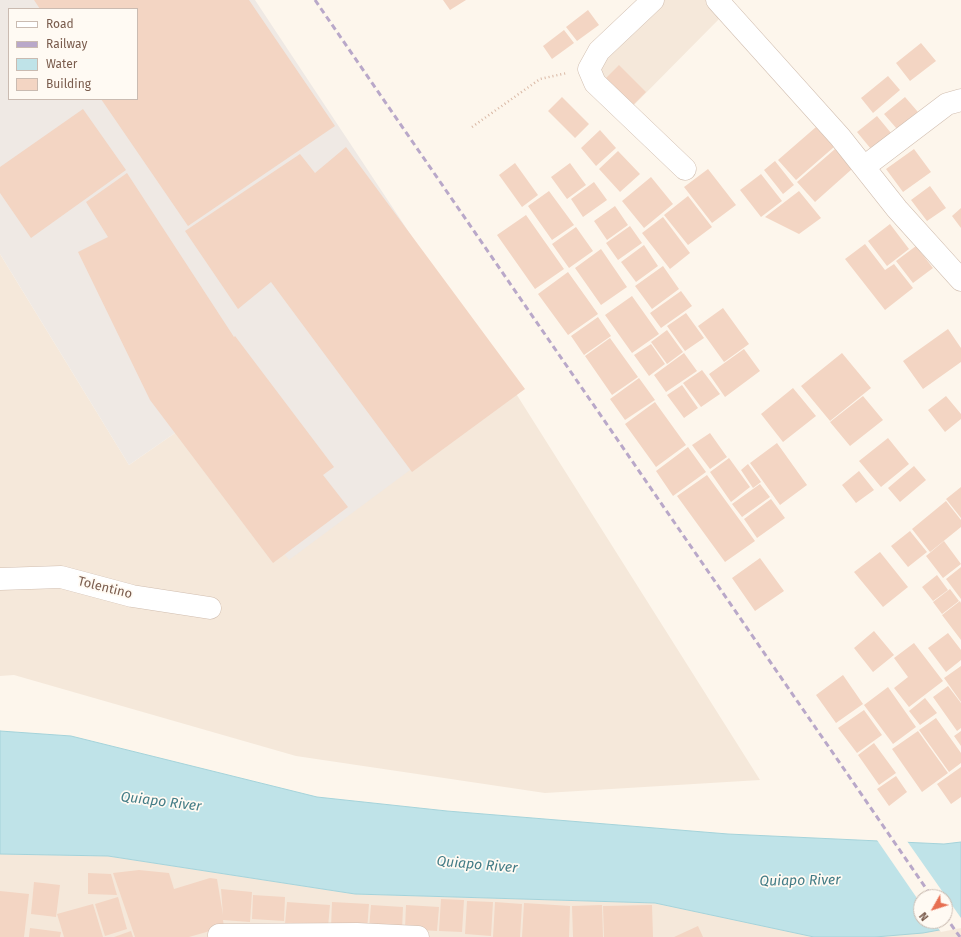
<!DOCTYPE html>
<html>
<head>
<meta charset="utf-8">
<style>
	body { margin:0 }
	#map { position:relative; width:961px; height:937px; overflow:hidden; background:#fdf6ec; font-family:"Fira Sans",sans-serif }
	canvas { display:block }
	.legend { position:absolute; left:8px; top:8px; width:130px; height:92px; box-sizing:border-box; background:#fffaf3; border:1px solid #cabbb1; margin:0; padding:5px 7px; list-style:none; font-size:12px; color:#7a5c4d }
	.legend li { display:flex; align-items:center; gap:8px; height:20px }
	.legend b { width:20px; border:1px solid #cabbb1 }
	.north { position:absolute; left:913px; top:889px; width:40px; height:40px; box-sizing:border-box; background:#fffaf3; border:1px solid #cabbb1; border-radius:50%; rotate:231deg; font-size:11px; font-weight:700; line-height:16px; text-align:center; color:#7a5c4d }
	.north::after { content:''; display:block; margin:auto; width:14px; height:18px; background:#e76f51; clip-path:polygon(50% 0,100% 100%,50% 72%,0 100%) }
</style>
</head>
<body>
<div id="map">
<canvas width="961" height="937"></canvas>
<ul class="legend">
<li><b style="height:5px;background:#fff"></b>Road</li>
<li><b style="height:5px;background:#b9a8c9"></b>Railway</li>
<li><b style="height:11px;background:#bfe3e8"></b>Water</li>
<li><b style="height:11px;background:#f3d5c3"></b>Building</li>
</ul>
<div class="north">N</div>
</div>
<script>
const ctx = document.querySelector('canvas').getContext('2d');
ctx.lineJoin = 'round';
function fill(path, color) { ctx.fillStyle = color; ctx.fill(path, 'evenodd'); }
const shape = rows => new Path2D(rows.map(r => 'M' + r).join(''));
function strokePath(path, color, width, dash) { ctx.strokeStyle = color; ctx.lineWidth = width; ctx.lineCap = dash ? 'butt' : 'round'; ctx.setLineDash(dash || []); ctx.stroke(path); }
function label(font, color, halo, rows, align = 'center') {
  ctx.font = font + ' "Fira Sans",sans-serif'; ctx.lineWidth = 3.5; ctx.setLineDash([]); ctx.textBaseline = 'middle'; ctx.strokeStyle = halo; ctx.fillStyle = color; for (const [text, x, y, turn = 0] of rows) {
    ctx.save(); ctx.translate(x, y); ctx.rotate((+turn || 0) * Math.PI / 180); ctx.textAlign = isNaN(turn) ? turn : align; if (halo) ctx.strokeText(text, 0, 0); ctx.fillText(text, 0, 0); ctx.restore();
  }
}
fill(shape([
	[664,0,707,0,722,16,631,108,600,76,600,64],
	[0,254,129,465,185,426,515,392,760,780,545,793,296,756,14,675,0,676],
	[0,854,108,856,355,894,655,903,814,937,0,937],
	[961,920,961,937,853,937]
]), '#f5e8da');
fill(shape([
	[0,0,255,0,515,392,289,560,185,426,129,465,0,254],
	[9,9,137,9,137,99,9,99]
]), '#efe9e4');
const water = shape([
	[0,731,71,736,317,797,447,811,728,834,944,844,961,842,961,926,923,933,875,937,814,937,655,903,355,894,108,856,0,854,0,731],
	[921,897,945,897,945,921,921,921,921,897]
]);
fill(water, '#bfe3e8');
strokePath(water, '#a5d3da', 1);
fill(shape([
	[878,839,907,841,961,918,961,928,941,932,933,921,945,921,945,897,921,897,921,904,877,840]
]), '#fdf6ec');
fill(shape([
	[34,0,249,0,335,126,188,226,101,99,137,99,137,9,40,9],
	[443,0,466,0,450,10],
	[588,10,599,25,577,41,566,27],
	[564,30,574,43,552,59,543,46],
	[921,43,936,61,910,81,896,63],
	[619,65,646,92,631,107,604,80],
	[888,76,900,90,873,113,861,98],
	[562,97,589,124,575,138,548,111],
	[905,97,918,112,897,129,884,114],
	[83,109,126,170,31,238,0,193,0,167],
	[877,116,891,133,871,149,857,132],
	[816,127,834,147,796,180,778,160],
	[600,130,616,148,596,166,581,148],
	[346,147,525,389,412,472,271,282,238,309,185,231,300,154,315,173],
	[835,149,852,169,815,202,797,182],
	[914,149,931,172,903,192,886,169],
	[618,151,640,174,620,192,599,169],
	[775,161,794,185,783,194,764,170],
	[515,163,538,195,522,207,499,175],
	[570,163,586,185,567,199,551,177],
	[708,169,736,205,712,223,684,187],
	[127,173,234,337,235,336,334,467,323,475,348,507,273,563,150,400,78,252,108,237,86,202],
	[761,174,782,201,761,217,740,190],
	[651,177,673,204,644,228,622,201],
	[594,182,607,200,583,217,571,199],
	[930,186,946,208,927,221,911,200],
	[549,191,574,225,552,240,528,206],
	[799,191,821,218,799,234,765,217],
	[688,196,712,227,688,245,664,215],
	[615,206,628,225,607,240,594,221],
	[961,208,961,228,952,216],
	[526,215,564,269,535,289,497,235],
	[663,217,690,253,670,269,642,233],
	[890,224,909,249,887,266,868,241],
	[630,226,642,243,618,260,606,243],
	[576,227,593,251,569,268,552,244],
	[865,244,885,270,894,264,913,288,885,310,845,259],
	[644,245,658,266,636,282,621,262],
	[916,246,933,268,913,283,896,261],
	[601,249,627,287,601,305,575,268],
	[663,266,679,289,652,309,635,286],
	[568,272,598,314,568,335,538,294],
	[681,291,692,306,661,328,650,313],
	[632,296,659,334,632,353,605,315],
	[723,308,749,344,724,362,698,326],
	[686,313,704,338,685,351,667,326],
	[598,317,611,336,584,355,571,336],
	[948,329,961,348,961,362,923,389,903,361],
	[667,330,683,352,667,364,651,342],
	[610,338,638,377,612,395,585,356],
	[651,344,665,364,649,376,634,355],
	[744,349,760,371,725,397,709,374],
	[684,353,697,371,666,392,654,375],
	[842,353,871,388,830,421,801,386],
	[702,370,720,394,701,407,683,383],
	[639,378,655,400,625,420,610,399],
	[682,385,698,408,684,418,667,395],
	[793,388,816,416,783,442,761,414],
	[863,396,883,420,850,446,830,422],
	[946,396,961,414,961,419,945,432,928,410],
	[655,402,686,445,656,467,625,424],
	[710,433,727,457,710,469,692,445],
	[888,438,909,464,881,487,859,461],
	[777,443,807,485,780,505,750,463],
	[688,447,706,472,673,496,656,471],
	[729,458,750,487,731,502,710,472],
	[748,464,761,482,753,488,741,470],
	[914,466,926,480,900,502,888,488],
	[859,471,874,490,856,503,842,485],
	[707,475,755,541,725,562,677,496],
	[760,484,770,497,742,517,732,504],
	[961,487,961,518,946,499],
	[771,499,785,518,757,538,744,519],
	[946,501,961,520,961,527,930,552,912,529],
	[910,531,927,552,908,567,891,546],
	[944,541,961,564,943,578,926,556],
	[880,552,908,587,883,607,854,572],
	[760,558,784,591,755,611,732,578],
	[961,567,961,599,946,579],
	[937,575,948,590,933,601,922,587],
	[950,589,959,601,942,614,933,602],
	[960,601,961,603,961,640,942,615],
	[874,631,894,655,873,672,854,648],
	[948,633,961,650,961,660,946,672,928,648],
	[914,643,943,681,909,707,894,688,908,677,894,658],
	[961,666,961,702,944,678],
	[843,675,863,704,836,723,816,695],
	[948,686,961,703,961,728,957,731,933,697],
	[888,687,916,727,893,744,864,705],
	[925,698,937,713,920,725,909,711],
	[864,710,882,735,857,753,838,728],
	[936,718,961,753,961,763,949,772,919,730],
	[918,731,948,773,922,792,892,749],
	[961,731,961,746,954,736],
	[874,743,896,773,879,785,858,755],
	[961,767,961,797,951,804,937,784],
	[896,776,907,792,889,806,877,789],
	[139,870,169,873,174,889,210,878,217,879,223,915,221,889,252,892,250,922,223,920,224,927,189,937,135,937,113,873],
	[88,873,111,874,117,895,88,894],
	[34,882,60,885,56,917,31,914],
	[0,891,29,894,24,937,0,937],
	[253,895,285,897,284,921,252,919],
	[118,897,127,929,105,936,95,904],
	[441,899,464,900,462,932,439,931],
	[467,901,493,902,491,936,465,934],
	[287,902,330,905,328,927,285,924],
	[332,902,369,904,367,931,331,928],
	[495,902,522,904,520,937,493,937],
	[524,903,570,906,569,937,522,937],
	[93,904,103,937,64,937,57,914],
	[371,905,403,907,402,930,369,928],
	[406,905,439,907,437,931,405,929],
	[602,905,603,937,573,937,572,906],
	[652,905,653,937,604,937,603,906],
	[698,926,703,937,674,937],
	[30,928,61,932,60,937,29,937],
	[131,931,133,937,114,937]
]), '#f3d5c3');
const minor = shape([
	[653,0,599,51,589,69,595,83,685,169],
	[717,0,840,137,897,209,961,280],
	[864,167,947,104,961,100],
	[0,579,61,577,132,596,210,608],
	[220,937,219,935,357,934,418,937]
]);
strokePath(minor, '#d1beb0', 23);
strokePath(shape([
	[472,127,540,79,567,73]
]), '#d9b8a5', 2.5, [1, 3]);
strokePath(minor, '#fff', 22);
strokePath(shape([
	[315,0,932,897],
	[945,916,960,937]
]), '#b9a8c9', 3, [6, 4]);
label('13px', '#7a5c4d', '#fffaf3', [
	["Tolentino",105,588,14]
]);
label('italic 14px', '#437c86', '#fffaf3', [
	["Quiapo River",161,802,7],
	["Quiapo River",477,865,5],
	["Quiapo River",800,881,-1]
]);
</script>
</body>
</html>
